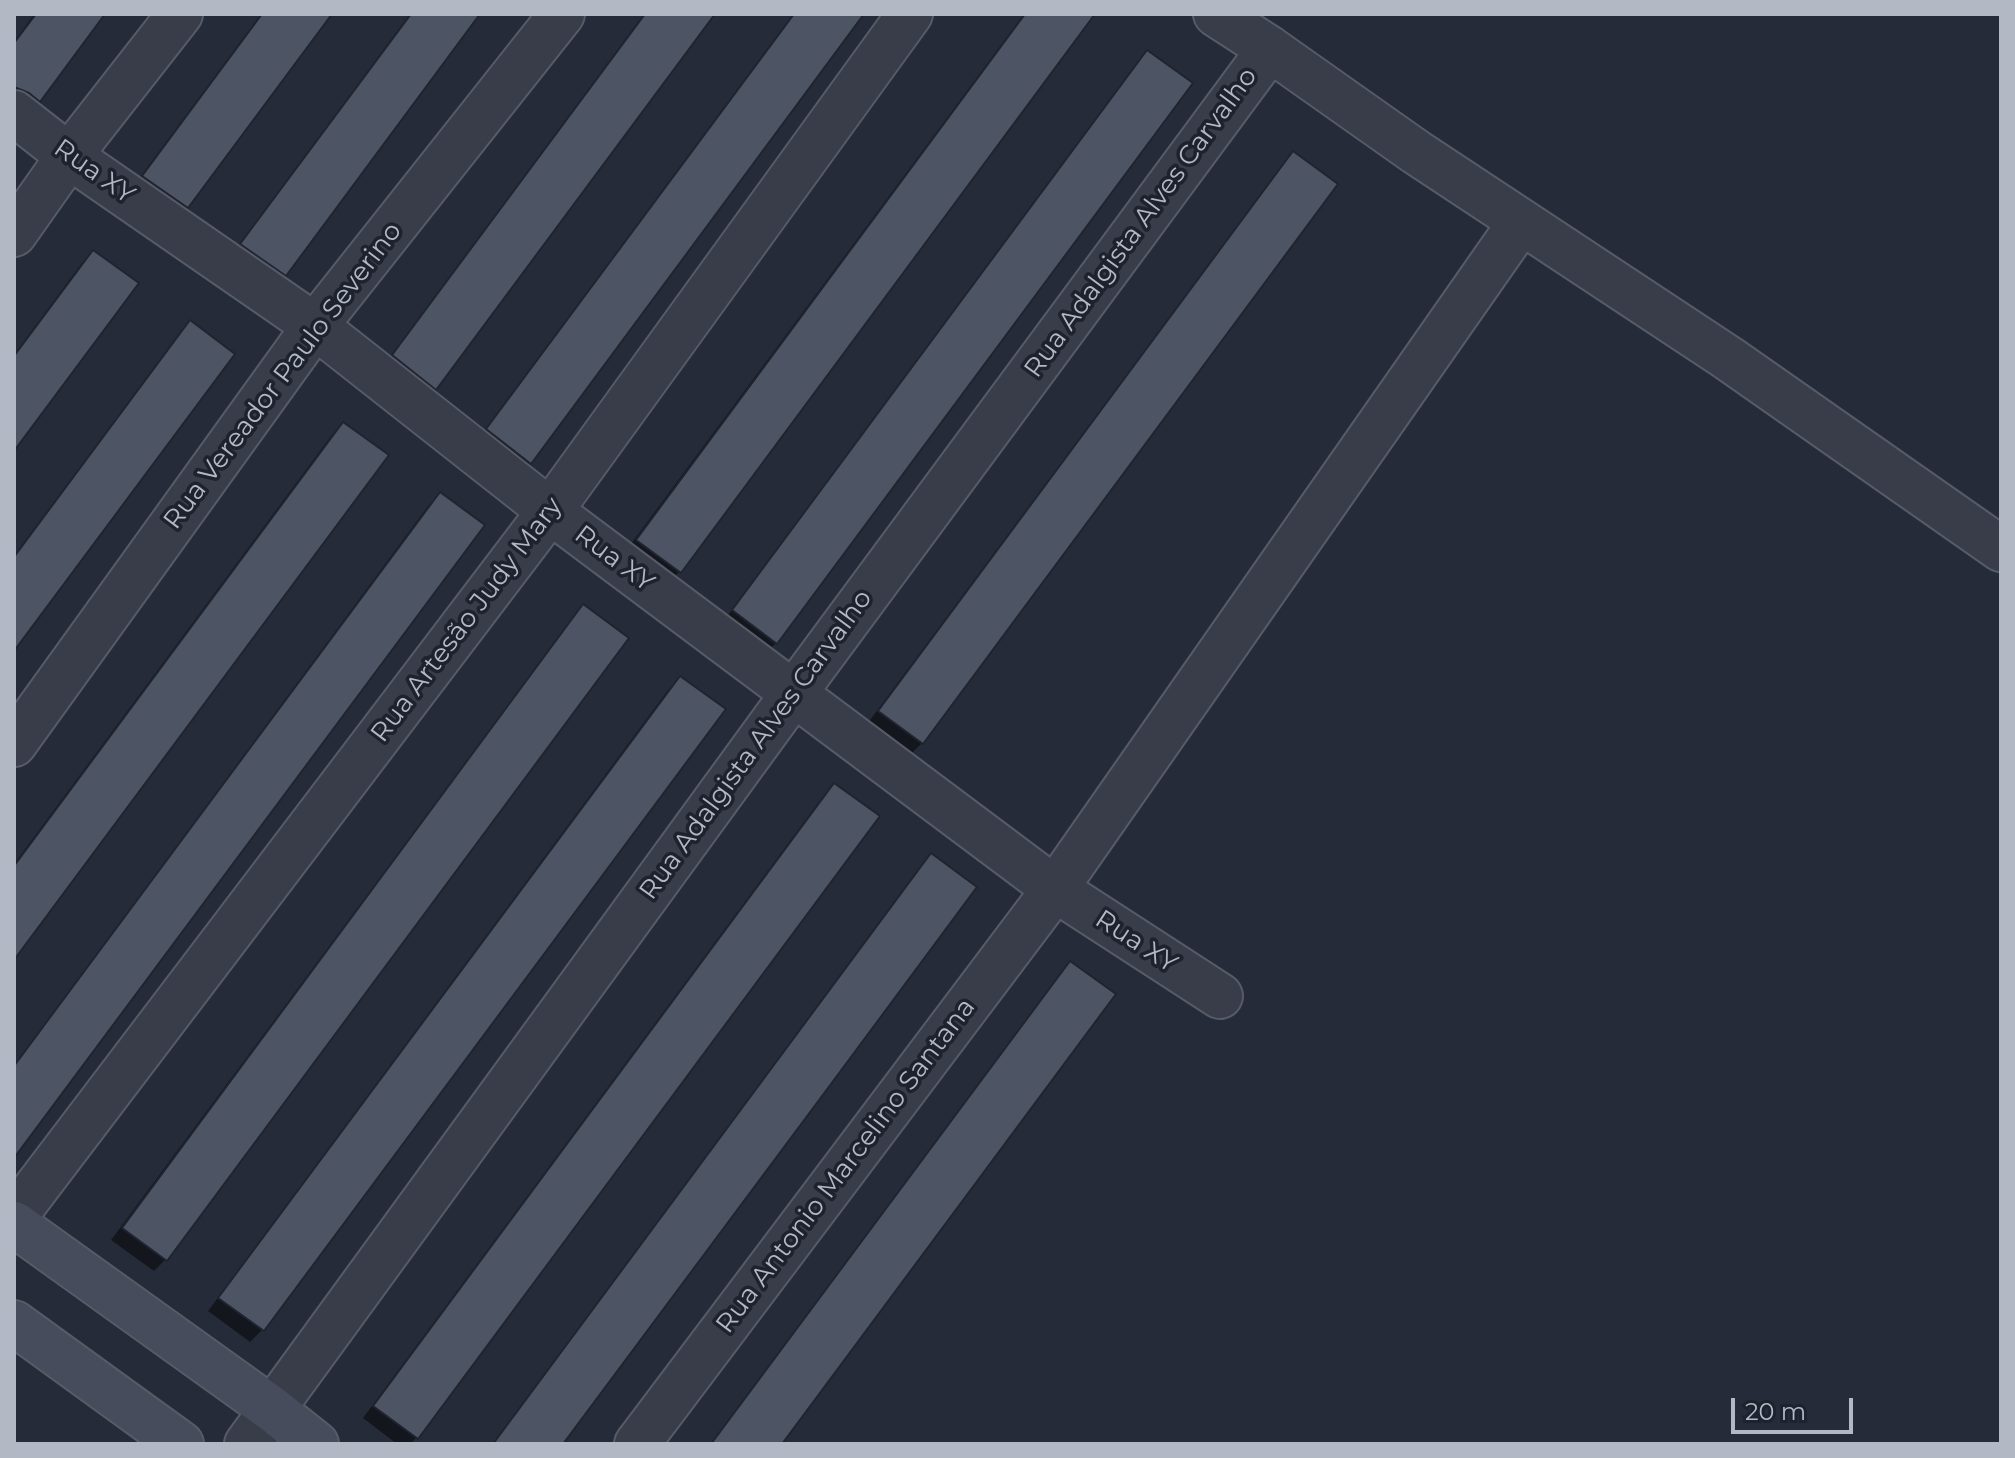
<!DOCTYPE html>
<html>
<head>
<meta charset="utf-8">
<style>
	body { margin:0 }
	#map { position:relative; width:2015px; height:1458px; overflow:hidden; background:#252b38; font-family:Montserrat,sans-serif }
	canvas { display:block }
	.frame { position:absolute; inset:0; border:16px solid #b3b8c5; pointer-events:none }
	.scale { position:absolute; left:1731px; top:1398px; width:122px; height:36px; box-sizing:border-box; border:4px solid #b3b8c5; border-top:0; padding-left:10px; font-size:24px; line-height:28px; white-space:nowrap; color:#b3b8c5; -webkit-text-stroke:6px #1d222e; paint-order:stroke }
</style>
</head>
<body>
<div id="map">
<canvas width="2015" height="1458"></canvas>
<div class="frame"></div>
<div class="scale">20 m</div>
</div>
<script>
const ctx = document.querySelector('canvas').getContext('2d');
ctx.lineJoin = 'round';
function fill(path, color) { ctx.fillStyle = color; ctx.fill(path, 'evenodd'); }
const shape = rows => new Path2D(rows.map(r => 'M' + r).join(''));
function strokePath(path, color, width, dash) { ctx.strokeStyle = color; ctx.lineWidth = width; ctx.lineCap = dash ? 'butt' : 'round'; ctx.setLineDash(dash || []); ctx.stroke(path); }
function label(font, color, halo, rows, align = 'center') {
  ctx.font = font + ' Montserrat,sans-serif'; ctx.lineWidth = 7; ctx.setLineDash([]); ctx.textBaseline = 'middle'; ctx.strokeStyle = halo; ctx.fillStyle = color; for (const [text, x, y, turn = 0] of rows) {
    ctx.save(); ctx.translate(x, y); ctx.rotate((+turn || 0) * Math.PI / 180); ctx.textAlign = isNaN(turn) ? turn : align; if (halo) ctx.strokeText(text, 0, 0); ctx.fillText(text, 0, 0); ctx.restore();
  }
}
fill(shape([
	[34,14,103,14,39,101,27,112,14,104,14,42],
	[261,14,329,14,187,207,175,218,132,188],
	[410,14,478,14,285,274,273,286,230,257],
	[644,14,712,14,435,388,423,400,382,368],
	[793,14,861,14,529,463,518,474,476,442],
	[1024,14,1093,14,679,572,667,583,625,552],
	[1147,53,776,643,764,654,722,623,1136,65],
	[1293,154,1335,185,922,743,910,755,867,724,1282,166],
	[93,252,14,447,14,355,81,264],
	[190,323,14,649,14,556,178,335],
	[343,424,14,956,14,864,331,436],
	[440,495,14,1153,14,1066,428,506],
	[583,607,165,1260,154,1271,111,1240,572,619],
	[680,678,723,709,262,1330,250,1342,208,1311,668,690],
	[831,791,416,1438,410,1444,397,1444,363,1418,818,803],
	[931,856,561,1444,493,1444,919,868],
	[1070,964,780,1444,712,1444,1059,976]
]), '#0007');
const building = shape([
	[36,14,105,14,40,102,29,93,14,87,14,43,36,14],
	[262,14,332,14,188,208,142,176,262,14],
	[411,14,480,14,286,276,240,244,411,14],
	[645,14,715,14,436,390,392,355,645,14],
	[794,14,864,14,531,464,486,429,794,14],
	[1025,14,1095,14,681,573,636,540,1025,14],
	[1147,50,1193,83,777,644,732,610,1147,50],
	[1293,151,1338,184,923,744,878,711,1293,151],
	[93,250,139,283,14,451,14,356,93,250],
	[190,320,235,354,14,651,14,557,190,320],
	[343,422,389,455,14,960,14,866,343,422],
	[440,492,485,525,14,1158,14,1066,440,492],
	[583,604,629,638,167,1261,122,1228,583,604],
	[680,676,726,709,264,1331,218,1298,680,676],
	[834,783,880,816,418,1439,373,1406,834,783],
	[931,853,977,887,828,1088,563,1444,493,1444,931,853],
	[1070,961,1116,994,782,1444,711,1444,1070,961]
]);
fill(building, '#4d5564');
strokePath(building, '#1f2430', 2);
const street = shape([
	[1216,14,1270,49,1416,152,1728,358,2001,549],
	[14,113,69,156,315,326,550,511,1055,889,1220,996],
	[14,234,69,156,180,14],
	[14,744,315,326,562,14],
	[14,1217,550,511,910,14],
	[247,1444,794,693,1270,49],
	[637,1444,1055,889,1521,222]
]);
const secondary = shape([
	[14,1224,272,1409,316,1444],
	[14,1323,181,1444]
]);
strokePath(street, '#565b67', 48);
strokePath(secondary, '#565b67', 48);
strokePath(street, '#383d49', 44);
strokePath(secondary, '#474c5c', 44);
label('26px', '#b3b8c5', '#1d222e', [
	["Rua XY",94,172,35],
	["Rua Adalgista Alves Carvalho",1141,223,-54],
	["Rua Vereador Paulo Severino",283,376,-53],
	["Rua XY",614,559,37],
	["Rua Artesão Judy Mary",467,620,-53],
	["Rua Adalgista Alves Carvalho",756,745,-54],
	["Rua XY",1136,942,33],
	["Rua Antonio Marcelino Santana",846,1166,-53]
]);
</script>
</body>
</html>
